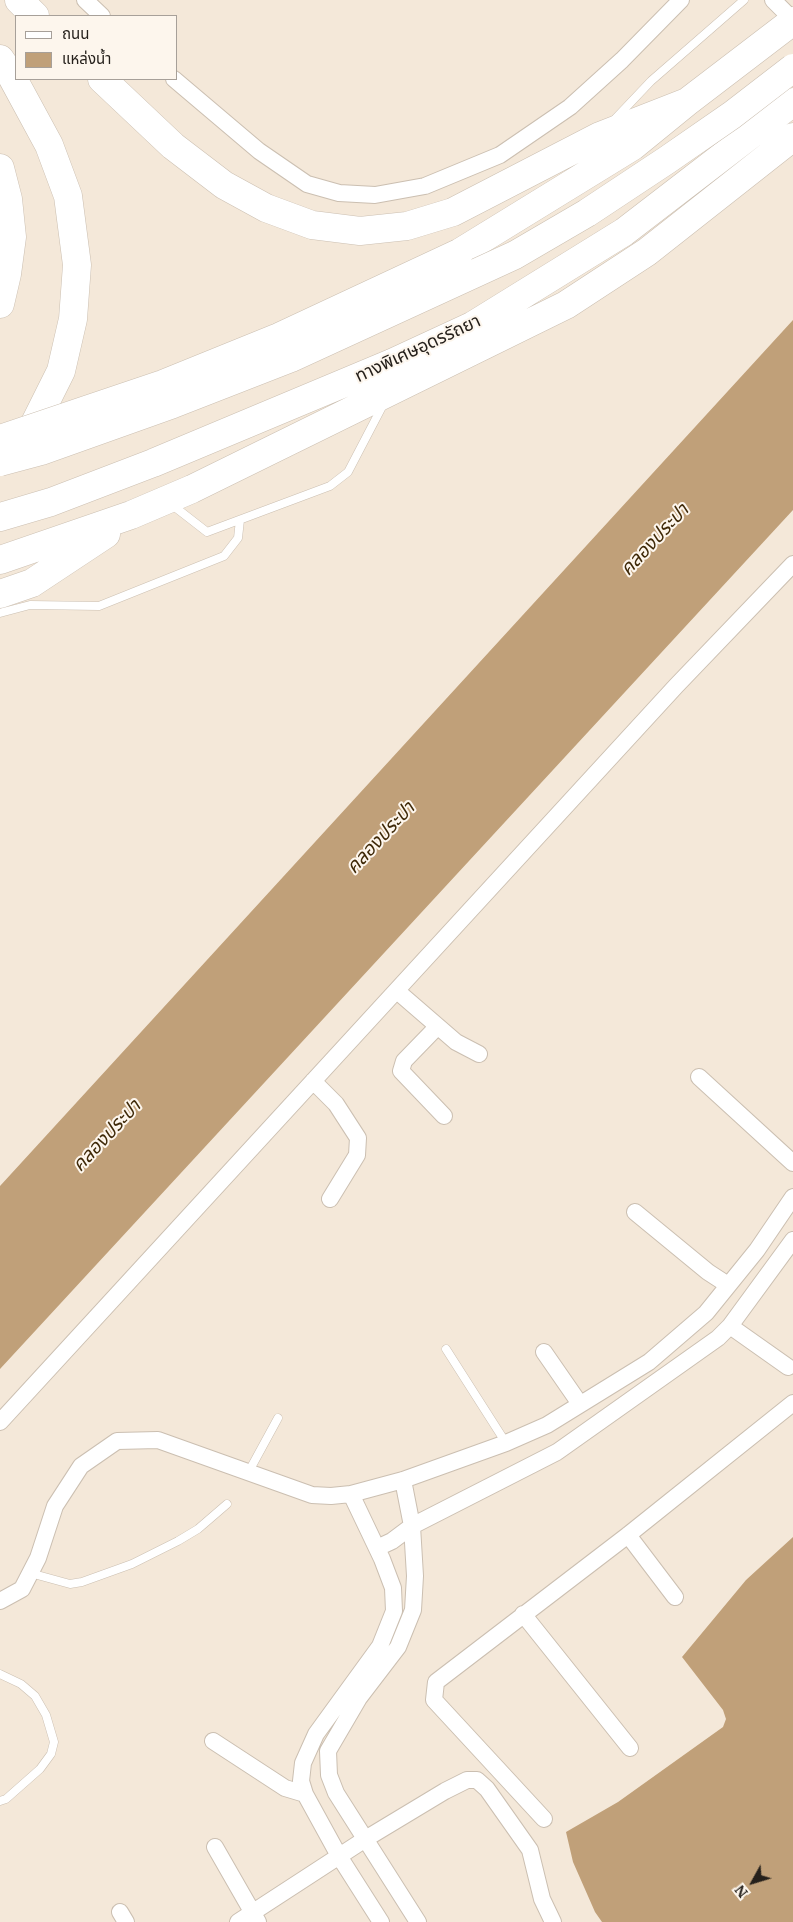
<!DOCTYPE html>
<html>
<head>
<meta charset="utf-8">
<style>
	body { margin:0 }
	#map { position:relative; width:793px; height:1922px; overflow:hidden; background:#f4e8d9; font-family:Merriweather,"Noto Sans Thai",serif }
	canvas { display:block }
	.legend { position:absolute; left:15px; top:15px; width:162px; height:65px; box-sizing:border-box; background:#fdf6ed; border:1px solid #a7a099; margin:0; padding:6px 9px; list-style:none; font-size:15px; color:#25201b }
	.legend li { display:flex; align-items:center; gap:10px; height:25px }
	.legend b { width:25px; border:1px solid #a7a099 }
	.north { position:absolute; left:728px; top:1857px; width:50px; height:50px; -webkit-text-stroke:4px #fdf6ed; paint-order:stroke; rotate:231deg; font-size:14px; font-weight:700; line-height:20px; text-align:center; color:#25201b }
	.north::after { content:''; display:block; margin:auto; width:18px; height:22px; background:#25201b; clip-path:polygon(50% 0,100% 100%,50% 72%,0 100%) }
</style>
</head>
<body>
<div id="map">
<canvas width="793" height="1922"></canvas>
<ul class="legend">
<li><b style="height:6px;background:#fff"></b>ถนน</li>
<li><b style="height:14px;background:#c0a079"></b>แหล่งน้ำ</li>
</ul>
<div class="north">N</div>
</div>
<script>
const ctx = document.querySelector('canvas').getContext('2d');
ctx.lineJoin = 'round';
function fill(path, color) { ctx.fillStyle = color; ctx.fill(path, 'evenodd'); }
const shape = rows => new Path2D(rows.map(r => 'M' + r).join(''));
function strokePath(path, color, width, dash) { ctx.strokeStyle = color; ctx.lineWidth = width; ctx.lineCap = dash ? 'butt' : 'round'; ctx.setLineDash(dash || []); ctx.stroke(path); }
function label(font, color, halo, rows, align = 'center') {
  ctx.font = font + ' Merriweather,"Noto Sans Thai",serif'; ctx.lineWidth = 4; ctx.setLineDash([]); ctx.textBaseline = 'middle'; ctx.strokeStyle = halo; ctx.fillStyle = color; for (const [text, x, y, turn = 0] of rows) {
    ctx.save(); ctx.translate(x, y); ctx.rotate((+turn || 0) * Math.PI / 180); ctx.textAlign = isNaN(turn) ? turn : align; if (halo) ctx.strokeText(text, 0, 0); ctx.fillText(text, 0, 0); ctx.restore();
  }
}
fill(shape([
	[793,320,793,510,0,1369,0,1186],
	[793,1537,793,1922,602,1922,595,1912,573,1862,566,1832,618,1802,723,1727,726,1719,723,1710,682,1657,746,1580]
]), '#c0a079');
const lane = shape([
	[615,119,651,81,744,0],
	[171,504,207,532,330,486,348,472,383,405],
	[0,613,30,605,99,606,224,556,238,538,240,520],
	[446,1349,506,1443],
	[248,1473,278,1418],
	[30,1573,70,1584,82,1582,132,1564,178,1541,198,1529,227,1504],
	[0,1674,21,1684,35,1696,46,1715,54,1742,51,1754,40,1769,6,1799,0,1801]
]);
const street = shape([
	[85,0,102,16],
	[773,0,793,20],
	[174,79,259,151,307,184,339,193,375,195,425,186,500,155,570,107,622,60,681,0],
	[397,991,456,1042,479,1054],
	[437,1027,404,1061,401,1071,444,1116],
	[699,1077,793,1163],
	[313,1081,336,1104,358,1138,357,1155,330,1199],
	[635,1212,708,1272,728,1285],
	[730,1326,788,1367],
	[544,1352,580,1404],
	[0,1422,676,686,793,564],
	[403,1480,412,1526,415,1576,413,1610,398,1647,359,1698,328,1751,329,1775,336,1793,418,1922],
	[351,1494,382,1559,393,1588,394,1611,380,1646,316,1734,303,1763,301,1781,305,1794,339,1856,381,1922],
	[628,1535,675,1597],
	[377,1548,392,1541,412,1526,557,1452,718,1338,730,1326,793,1240],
	[0,1601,22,1589,38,1558,55,1506,81,1466,117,1441,158,1440,312,1495,331,1496,351,1494,403,1480,506,1443,547,1425,649,1362,706,1313,757,1250,793,1197],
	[523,1614,630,1748],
	[213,1741,285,1788,305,1794],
	[544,1819,434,1700,436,1682,628,1535,793,1403],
	[215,1847,258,1922],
	[120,1912,126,1922],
	[238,1922,367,1838,445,1791,467,1780,477,1780,487,1789,530,1850,542,1899,553,1922]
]);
const highway = shape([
	[19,0,35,16],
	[0,59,11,75,49,145,68,196,77,265,73,319,61,371,25,443],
	[102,79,173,146,224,185,266,208,312,225,360,231,407,226,453,212,600,136,687,102],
	[0,168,8,199,12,237,7,274,0,304],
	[459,253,633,146,687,102,793,21],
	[0,517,51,502,153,463,392,363,472,326,624,232,793,102],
	[0,560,131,515,192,489,566,305,647,252,793,137],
	[0,594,32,583,106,534]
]);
strokePath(lane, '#cbbfb1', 9);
strokePath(street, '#cbbfb1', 18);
strokePath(highway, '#cbbfb1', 29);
strokePath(lane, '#fff', 8);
strokePath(street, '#fff', 16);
strokePath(highway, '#fff', 28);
const highwayBridge = shape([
	[0,439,163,384,279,337,459,253],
	[0,462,41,451,173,404,291,358,515,255,587,213,667,160,732,115,793,68]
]);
strokePath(highwayBridge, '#cbbfb1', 29, []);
strokePath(highwayBridge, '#fff', 28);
label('18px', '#25201b', '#fdf6ed', [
	["ทางพิเศษอุดรรัถยา",418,349,-25]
]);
label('italic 19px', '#3f2908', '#fdf6ed', [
	["คลองประปา",655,540,-47],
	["คลองประปา",381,838,-47],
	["คลองประปา",107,1136,-47]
]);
</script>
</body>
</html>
